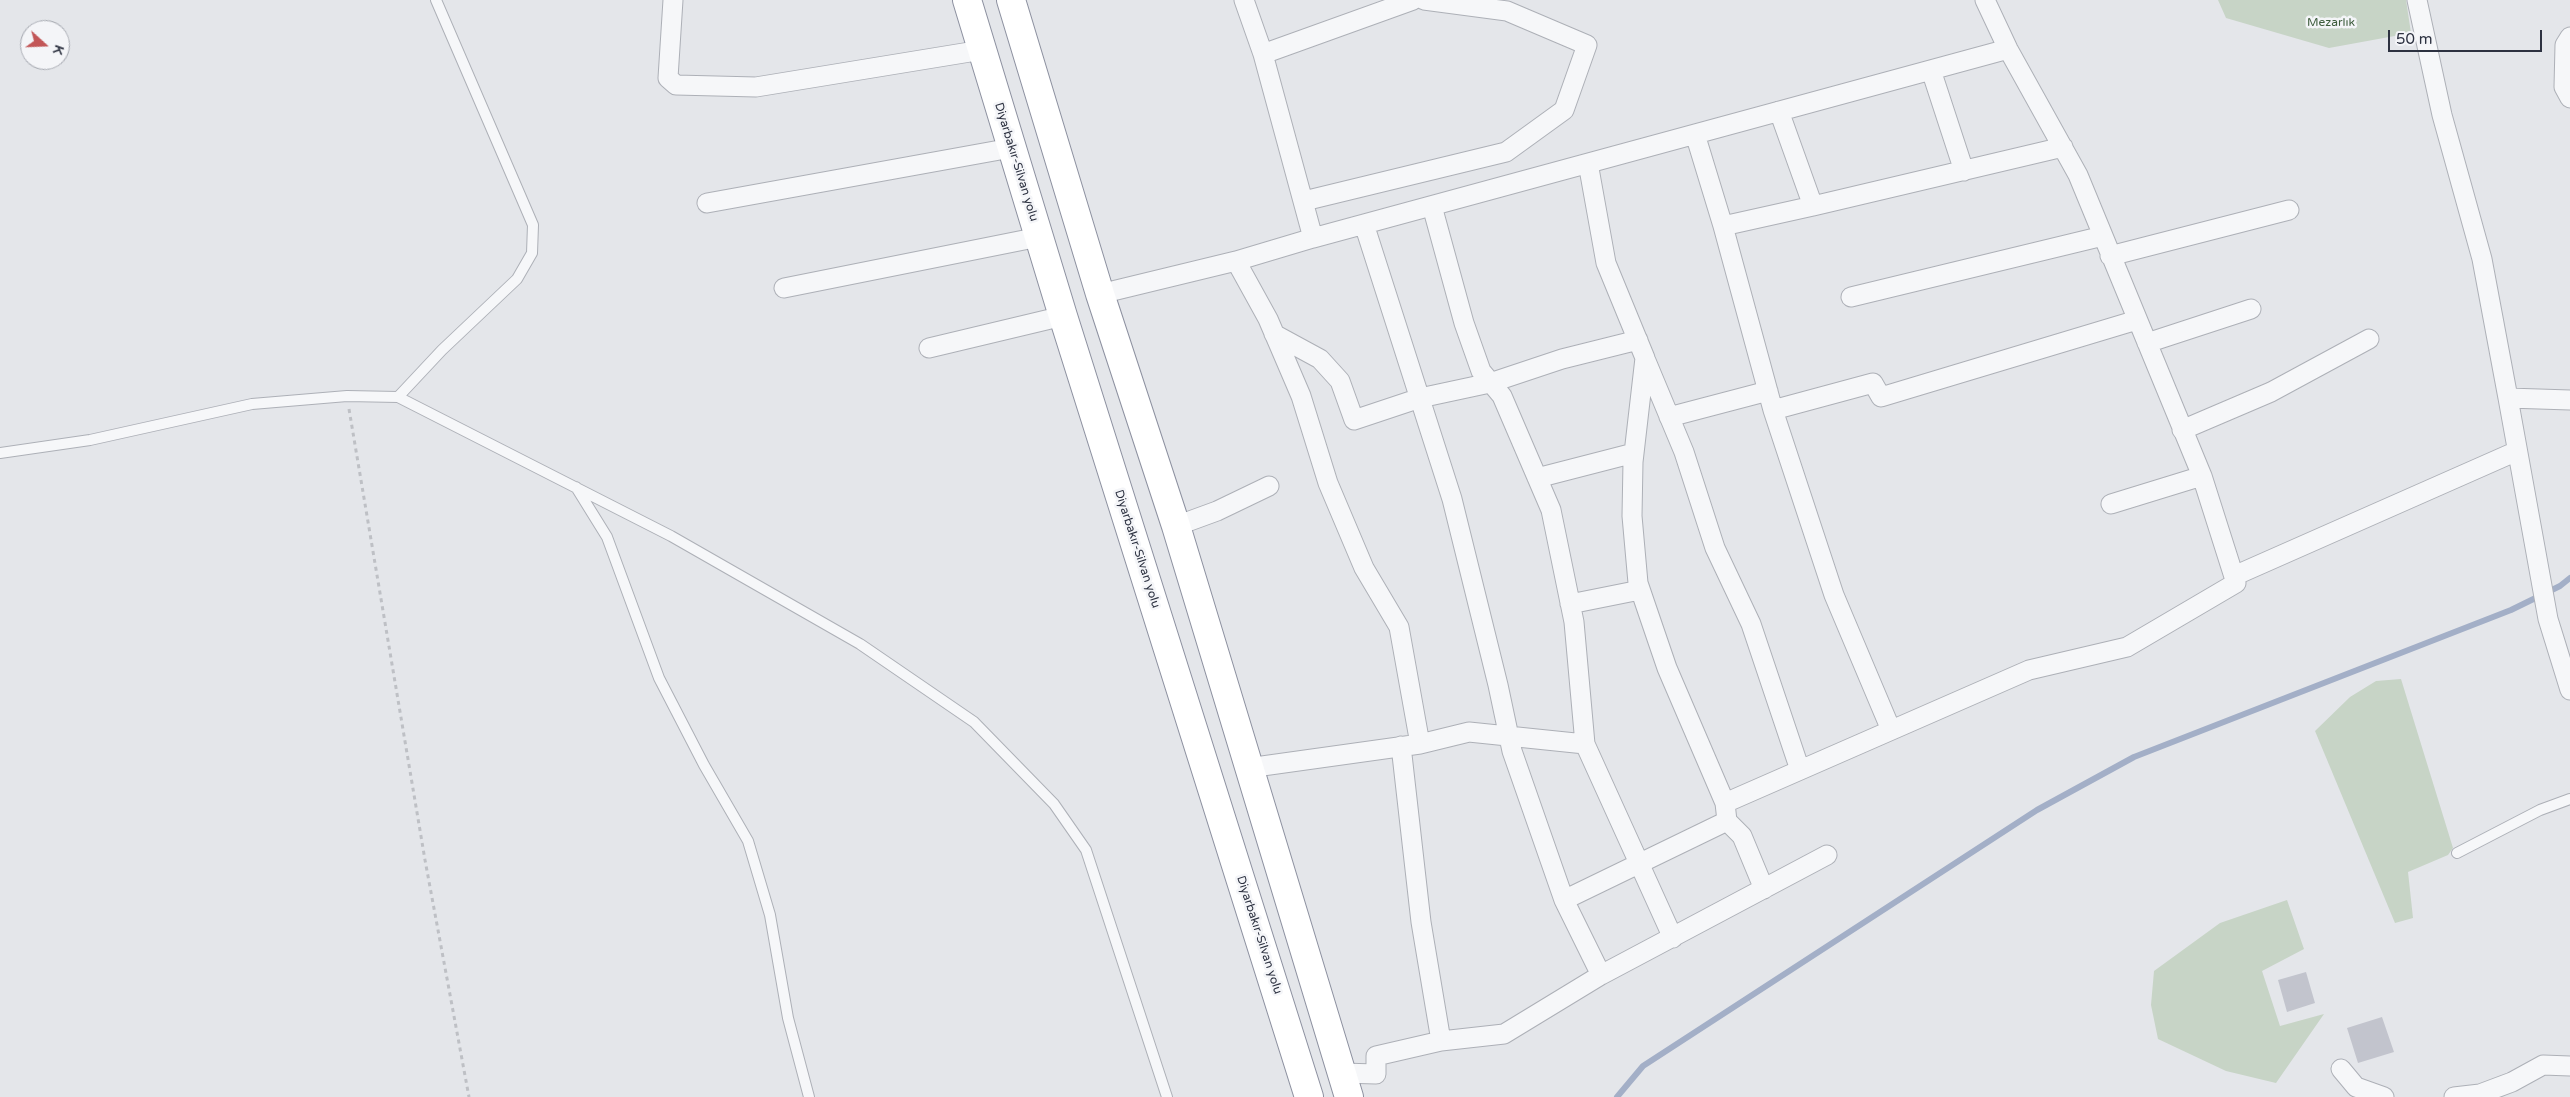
<!DOCTYPE html>
<html>
<head>
<meta charset="utf-8">
<style>
	body { margin:0 }
	#map { position:relative; width:2570px; height:1097px; overflow:hidden; background:#e4e6ea; font-family:"Varela Round",sans-serif }
	canvas { display:block }
	.north { position:absolute; left:20px; top:20px; width:50px; height:50px; box-sizing:border-box; background:#f4f5f8; border:1px solid #a4a7af; border-radius:50%; rotate:110deg; font-size:14px; font-weight:700; line-height:20px; text-align:center; color:#2d3241 }
	.north::after { content:''; display:block; margin:auto; width:18px; height:22px; background:#c25657; clip-path:polygon(50% 0,100% 100%,50% 72%,0 100%) }
	.scale { position:absolute; left:2388px; top:30px; width:154px; height:22px; box-sizing:border-box; border:2px solid #2d3241; border-top:0; padding-left:6px; font-size:15px; line-height:18px; white-space:nowrap; color:#2d3241; -webkit-text-stroke:4px #f4f5f8; paint-order:stroke }
</style>
</head>
<body>
<div id="map">
<canvas width="2570" height="1097"></canvas>
<div class="north">K</div>
<div class="scale">50 m</div>
</div>
<script>
const ctx = document.querySelector('canvas').getContext('2d');
ctx.lineJoin = 'round';
function fill(path, color) { ctx.fillStyle = color; ctx.fill(path, 'evenodd'); }
const shape = rows => new Path2D(rows.map(r => 'M' + r).join(''));
function strokePath(path, color, width, dash) { ctx.strokeStyle = color; ctx.lineWidth = width; ctx.lineCap = dash ? 'butt' : 'round'; ctx.setLineDash(dash || []); ctx.stroke(path); }
function label(font, color, halo, rows, align = 'center') {
  ctx.font = font + ' "Varela Round",sans-serif'; ctx.lineWidth = 5; ctx.setLineDash([]); ctx.textBaseline = 'middle'; ctx.strokeStyle = halo; ctx.fillStyle = color; for (const [text, x, y, turn = 0] of rows) {
    ctx.save(); ctx.translate(x, y); ctx.rotate((+turn || 0) * Math.PI / 180); ctx.textAlign = isNaN(turn) ? turn : align; if (halo) ctx.strokeText(text, 0, 0); ctx.fillText(text, 0, 0); ctx.restore();
  }
}
fill(shape([
	[2218,0,2406,0,2411,33,2329,48,2226,18],
	[2401,679,2453,848,2448,855,2408,872,2413,918,2395,923,2315,731,2350,697,2376,681],
	[2287,900,2304,949,2262,971,2280,1026,2324,1014,2276,1083,2226,1071,2158,1039,2151,1005,2154,971,2220,923]
]), '#c7d4c6');
strokePath(shape([
	[1617,1097,1643,1066,2037,810,2134,757,2511,610,2560,586,2570,578]
]), '#a3afc7', 6);
fill(shape([
	[2306,972,2315,1003,2287,1012,2278,980],
	[2382,1017,2394,1052,2358,1063,2347,1028]
]), '#c2c4cd');
const service = shape([
	[398,397,442,350,517,279,532,253,533,225,436,0],
	[0,453,90,440,252,404,347,396,398,397,671,536,860,644,974,722,1054,804,1086,850,1167,1097],
	[576,487,607,537,659,678,704,765,748,841,770,915,788,1018,809,1097],
	[2457,853,2540,810,2570,799]
]);
const minor = shape([
	[673,0,668,78,676,85,756,87,982,50],
	[1244,0,1263,54,1313,238],
	[2417,0,2442,115,2482,259,2508,398,2570,400],
	[2570,37,2565,45,2564,87,2570,98],
	[1263,54,1413,0],
	[1931,70,1964,171],
	[1779,111,1813,206,2063,147],
	[1695,134,1723,226,1773,410,1834,595,1891,730],
	[1304,201,1506,152,1564,110,1587,45,1507,11,1424,0],
	[707,203,1011,148],
	[1432,206,1464,323,1481,371,1502,396,1551,510,1574,622,1585,744,1673,938],
	[1364,224,1452,499,1498,685,1512,751,1564,900,1601,975],
	[1723,226,1813,206],
	[2110,256,2289,210],
	[1236,261,1268,319,1301,396,1328,483,1364,568,1399,627,1420,744],
	[784,288,1039,237],
	[1100,294,1236,261,1313,238,2008,49],
	[1851,297,2103,236],
	[1274,334,1320,359,1340,381,1354,420,1420,398,1490,383,1562,359,1638,340],
	[2147,343,2251,309],
	[929,348,1063,316],
	[1646,361,1684,452,1715,548,1751,624,1800,770],
	[2508,398,2548,619,2570,690],
	[1773,410,1873,383,1881,397,2137,320],
	[1669,417,1768,391],
	[2182,430,2271,392,2369,339],
	[1537,478,1634,453],
	[2111,504,2202,476],
	[1176,526,1217,511,1269,486],
	[2234,576,2517,451],
	[1570,604,1640,590],
	[1401,746,1421,922,1441,1041],
	[1248,768,1420,744,1469,732,1585,744],
	[1725,803,2029,670,2127,647,2236,583,2202,476,2078,175,2008,49,1985,0],
	[1727,821,1742,836,1764,889],
	[1564,900,1727,821,1725,803,1667,668,1638,583,1632,516,1633,462,1645,358,1606,263,1588,163],
	[2341,1069,2356,1087,2384,1097],
	[1342,1073,1376,1074,1376,1056,1441,1041,1504,1034,1601,975,1827,855],
	[2454,1097,2480,1094,2512,1082,2543,1065,2570,1066]
]);
const trunk = shape([
	[967,0,1063,316,1309,1097],
	[1011,0,1100,294,1176,526,1349,1097]
]);
strokePath(service, '#adb0b7', 12);
strokePath(minor, '#adb0b7', 21);
strokePath(trunk, '#8d91a0', 30);
strokePath(shape([
	[349,409,425,860,469,1097]
]), '#bec0c5', 3, [4, 4]);
strokePath(service, '#f6f7f9', 10);
strokePath(minor, '#f6f7f9', 19);
strokePath(trunk, '#fff', 28);
label('12px', '#3d5c3c', '#f4f5f8', [
	["Mezarlık",2331,23]
]);
label('12px', '#2d3241', '#f4f5f8', [
	["Diyarbakır-Silvan yolu",1016,162,73],
	["Diyarbakır-Silvan yolu",1137,549,72],
	["Diyarbakır-Silvan yolu",1259,935,72]
]);
</script>
</body>
</html>
